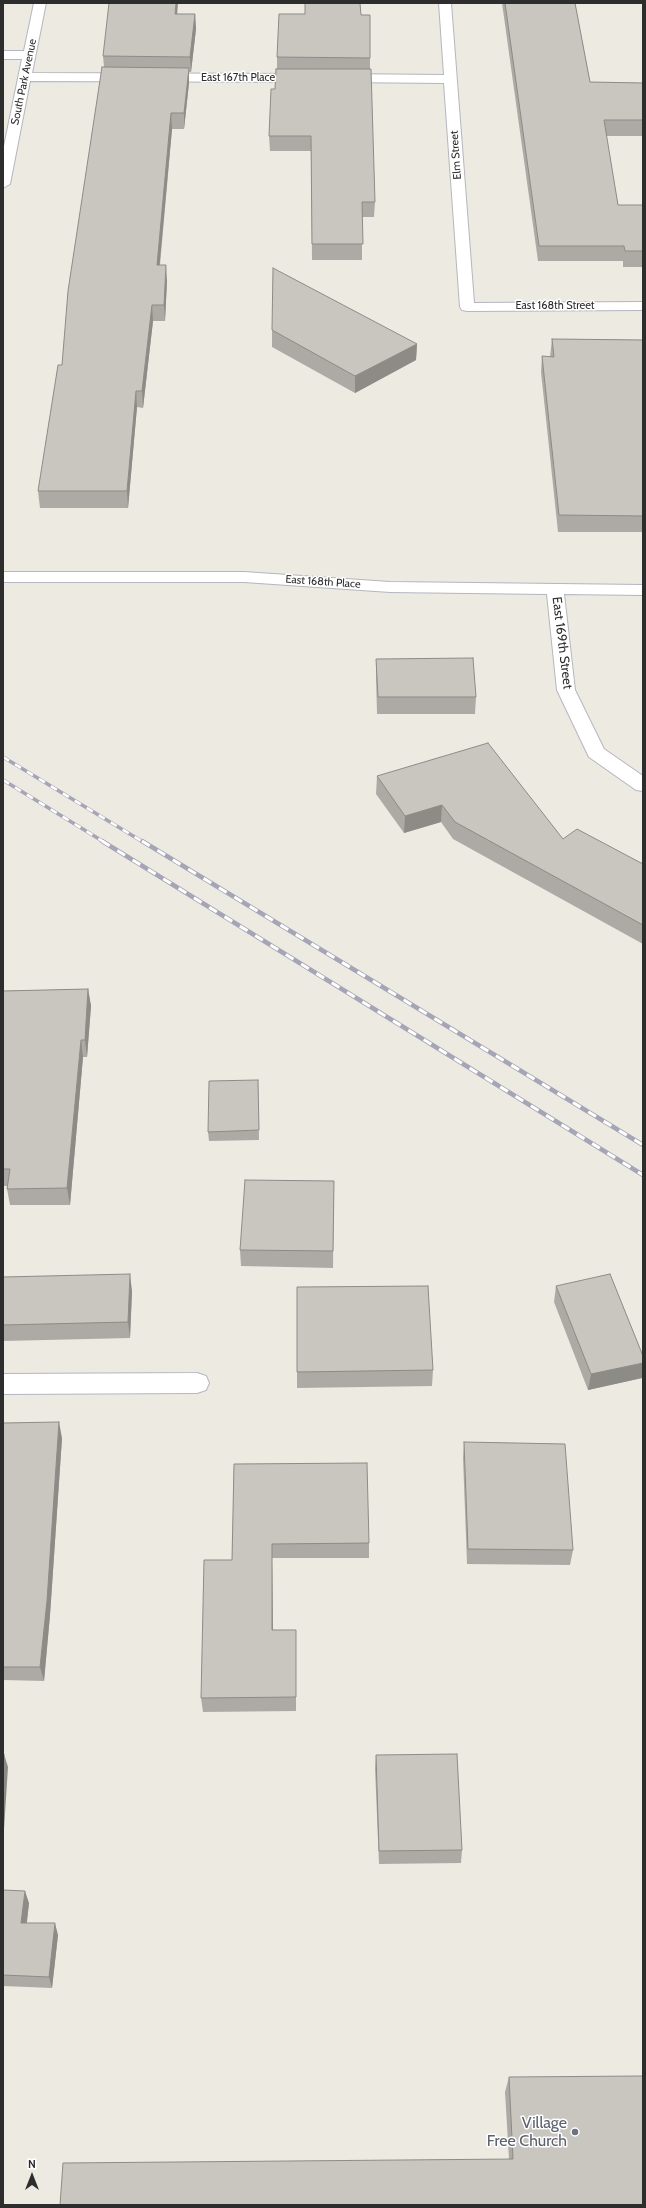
<!DOCTYPE html>
<html>
<head>
<meta charset="utf-8">
<style>
	body { margin:0 }
	#map { position:relative; width:646px; height:2208px; overflow:hidden; background:#edeae2; font-family:Cabin,sans-serif }
	canvas { display:block }
	.frame { position:absolute; inset:0; border:4px solid #2d2d2d; pointer-events:none }
	.north { position:absolute; left:12px; top:2156px; width:40px; height:40px; -webkit-text-stroke:3px #fff; paint-order:stroke; rotate:0deg; font-size:11px; font-weight:700; line-height:16px; text-align:center; color:#2d2d2d }
	.north::after { content:''; display:block; margin:auto; width:14px; height:18px; background:#2d2d2d; clip-path:polygon(50% 0,100% 100%,50% 72%,0 100%) }
</style>
</head>
<body>
<div id="map">
<canvas width="646" height="2208"></canvas>
<div class="frame"></div>
<div class="north">N</div>
</div>
<script>
const ctx = document.querySelector('canvas').getContext('2d');
ctx.lineJoin = 'round';
const shape = rows => new Path2D(rows.map(r => 'M' + r).join(''));
function strokePath(path, color, width, dash) { ctx.strokeStyle = color; ctx.lineWidth = width; ctx.lineCap = dash ? 'butt' : 'round'; ctx.setLineDash(dash || []); ctx.stroke(path); }
function fill(path, color) { ctx.fillStyle = color; ctx.fill(path, 'evenodd'); }
function label(font, color, halo, rows, align = 'center') {
  ctx.font = font + ' Cabin,sans-serif'; ctx.lineWidth = 3; ctx.setLineDash([]); ctx.textBaseline = 'middle'; ctx.strokeStyle = halo; ctx.fillStyle = color; for (const [text, x, y, turn = 0] of rows) {
    ctx.save(); ctx.translate(x, y); ctx.rotate((+turn || 0) * Math.PI / 180); ctx.textAlign = isNaN(turn) ? turn : align; if (halo) ctx.strokeText(text, 0, 0); ctx.fillText(text, 0, 0); ctx.restore();
  }
}
const minor = shape([
	[34,3,46,3,32,73,306,74,312,78,306,82,30,81,10,184,3,188,3,151,22,59,3,59,3,51,24,51,34,3],
	[439,3,451,3,474,303,643,302,643,310,467,311,462,310,460,307,444,83,340,82,334,78,340,74,444,75,439,3],
	[3,572,244,572,390,582,643,585,643,595,564,594,575,690,604,749,643,776,643,791,636,790,589,757,587,753,557,690,547,594,390,592,244,582,3,582,3,572],
	[197,1373,206,1376,209,1383,206,1390,197,1393,3,1394,3,1374,197,1373]
]);
strokePath(minor, '#b5b6bf', 2);
fill(minor, '#fff');
const railFar1 = shape([
	[3,757,143,842],
	[3,780,104,842]
]);
const rail = shape([
	[102,841,643,1175],
	[142,841,643,1145]
]);
strokePath(railFar1, '#a5a5b5', 3.5);
strokePath(rail, '#a5a5b5', 4.5);
strokePath(railFar1, '#fff', 2.5, [7]);
strokePath(rail, '#fff', 3, [9]);
fill(shape([
	[502,3,575,3,590,82,643,83,643,136,606,136,618,205,643,205,643,267,623,267,623,261,538,261],
	[177,14,195,14,196,29,191,72,189,72,189,83,184,129,172,129,160,265,167,281,165,321,153,321,143,408,137,407,128,508,40,508,38,491,62,365,104,67,103,56],
	[361,15,370,58,370,69,375,202,374,217,362,217,362,260,312,260,311,151,270,151,269,136,275,89,277,69,277,57],
	[272,330,417,344,416,360,355,393,272,347],
	[552,339,643,340,643,532,558,532,541,372,542,356,550,357],
	[376,659,476,697,475,714,377,714,376,676],
	[377,776,563,839,643,864,643,944,453,839,441,822,404,833,376,794],
	[88,989,91,1006,87,1057,83,1057,70,1205,10,1205,7,1189,7,1186,3,1186,3,991],
	[258,1080,259,1140,209,1141,208,1132],
	[334,1181,333,1268,241,1266,240,1250],
	[3,1277,132,1291,130,1338,3,1341],
	[556,1286,642,1378,588,1390,554,1302],
	[297,1287,433,1370,432,1386,297,1388],
	[3,1423,62,1438,50,1615,44,1681,3,1680],
	[464,1442,573,1550,570,1565,467,1564,463,1458],
	[234,1464,369,1543,369,1558,272,1558,273,1630,296,1644,296,1711,203,1712,201,1698,232,1560],
	[376,1755,462,1850,461,1863,379,1864,375,1768],
	[3,1890,29,1903,27,1923,58,1935,52,1988,3,1986],
	[509,2077,643,2205,509,2159,505,2092]
]), '#adaaa5');
fill(shape([
	[176,3,178,3,176,29,175,14],
	[195,14,196,29,191,72,190,57],
	[189,68,189,83,184,129,184,113],
	[171,113,172,129,158,281,157,265],
	[166,265,167,281,165,321,164,305],
	[152,305,153,321,143,408,142,391],
	[417,344,416,360,355,393,355,376],
	[136,391,137,407,128,508,127,491],
	[442,805,441,822,404,833,405,816],
	[88,989,91,1006,87,1057,85,1040],
	[81,1040,83,1057,70,1205,67,1188],
	[130,1274,132,1291,130,1338,128,1322],
	[643,1363,643,1373,642,1378,588,1390,591,1374],
	[59,1422,62,1438,50,1615,44,1681,40,1667],
	[272,1544,272,1558,273,1644,272,1630],
	[4,1754,8,1767,3,1845,3,1773],
	[25,1891,29,1903,25,1935,21,1923],
	[55,1923,58,1935,52,1988,49,1977]
]), '#8d8b86');
const building = shape([
	[109,3,176,3,175,14,195,14,190,57,103,56,109,3],
	[305,3,360,3,361,15,370,15,370,58,277,57,279,14,305,14,305,3],
	[505,3,575,3,590,82,643,83,643,120,604,120,618,205,643,205,643,251,625,251,624,246,539,246,505,3],
	[102,67,189,68,184,113,171,113,157,265,166,265,164,305,152,305,142,391,136,391,127,491,38,491,58,365,62,365,68,291,102,67],
	[276,69,371,69,375,202,362,202,363,244,312,244,311,136,269,136,271,89,275,89,276,69],
	[273,268,417,344,355,376,272,330,273,268],
	[552,339,643,340,643,516,559,515,542,356,554,357,552,339],
	[473,658,476,697,378,697,376,659,473,658],
	[488,743,563,839,577,829,643,864,643,925,455,822,442,805,405,816,377,776,488,743],
	[88,989,85,1040,81,1040,67,1188,7,1189,10,1169,3,1169,3,991,88,989],
	[258,1080,259,1130,208,1132,209,1081,258,1080],
	[245,1180,334,1181,333,1251,240,1250,245,1180],
	[130,1274,128,1322,3,1325,3,1277,130,1274],
	[610,1274,643,1356,643,1363,591,1374,556,1286,610,1274],
	[428,1286,433,1370,297,1372,297,1287,428,1286],
	[59,1422,47,1601,40,1667,3,1667,3,1423,59,1422],
	[464,1442,565,1444,573,1550,468,1549,464,1442],
	[367,1463,369,1543,272,1544,272,1630,296,1630,296,1697,201,1698,204,1560,232,1560,234,1464,367,1463],
	[3,1754,4,1754,3,1773,3,1754],
	[457,1754,462,1850,379,1851,376,1755,457,1754],
	[3,1890,25,1891,21,1923,55,1923,49,1977,3,1975,3,1890],
	[643,2076,643,2205,60,2205,63,2163,513,2159,509,2077,643,2076]
]);
fill(building, '#c9c6c0');
strokePath(building, '#8d8b86', 1);
for (const [x, y, r, color] of [
	[575,2132,4,"#6b7280"]
]) { const dot = new Path2D(); dot.arc(x, y, r, 0, 2 * Math.PI); ctx.fillStyle = color; ctx.fill(dot); strokePath(dot, '#fff', 1.5); }
label('11px', '#2d2d2d', '#fff', [
	["East 167th Place",238,78],
	["South Park Avenue",24,82,-78],
	["Elm Street",456,155,-94],
	["East 168th Street",555,306],
	["East 168th Place",323,582,4]
]);
label('13px', '#2d2d2d', '#fff', [
	["East 169th Street",562,643,83]
]);
label('16px', '#5b616d', '#fff', [
	["Village",567,2123],
	["Free Church",567,2141]
], 'right');
</script>
</body>
</html>
